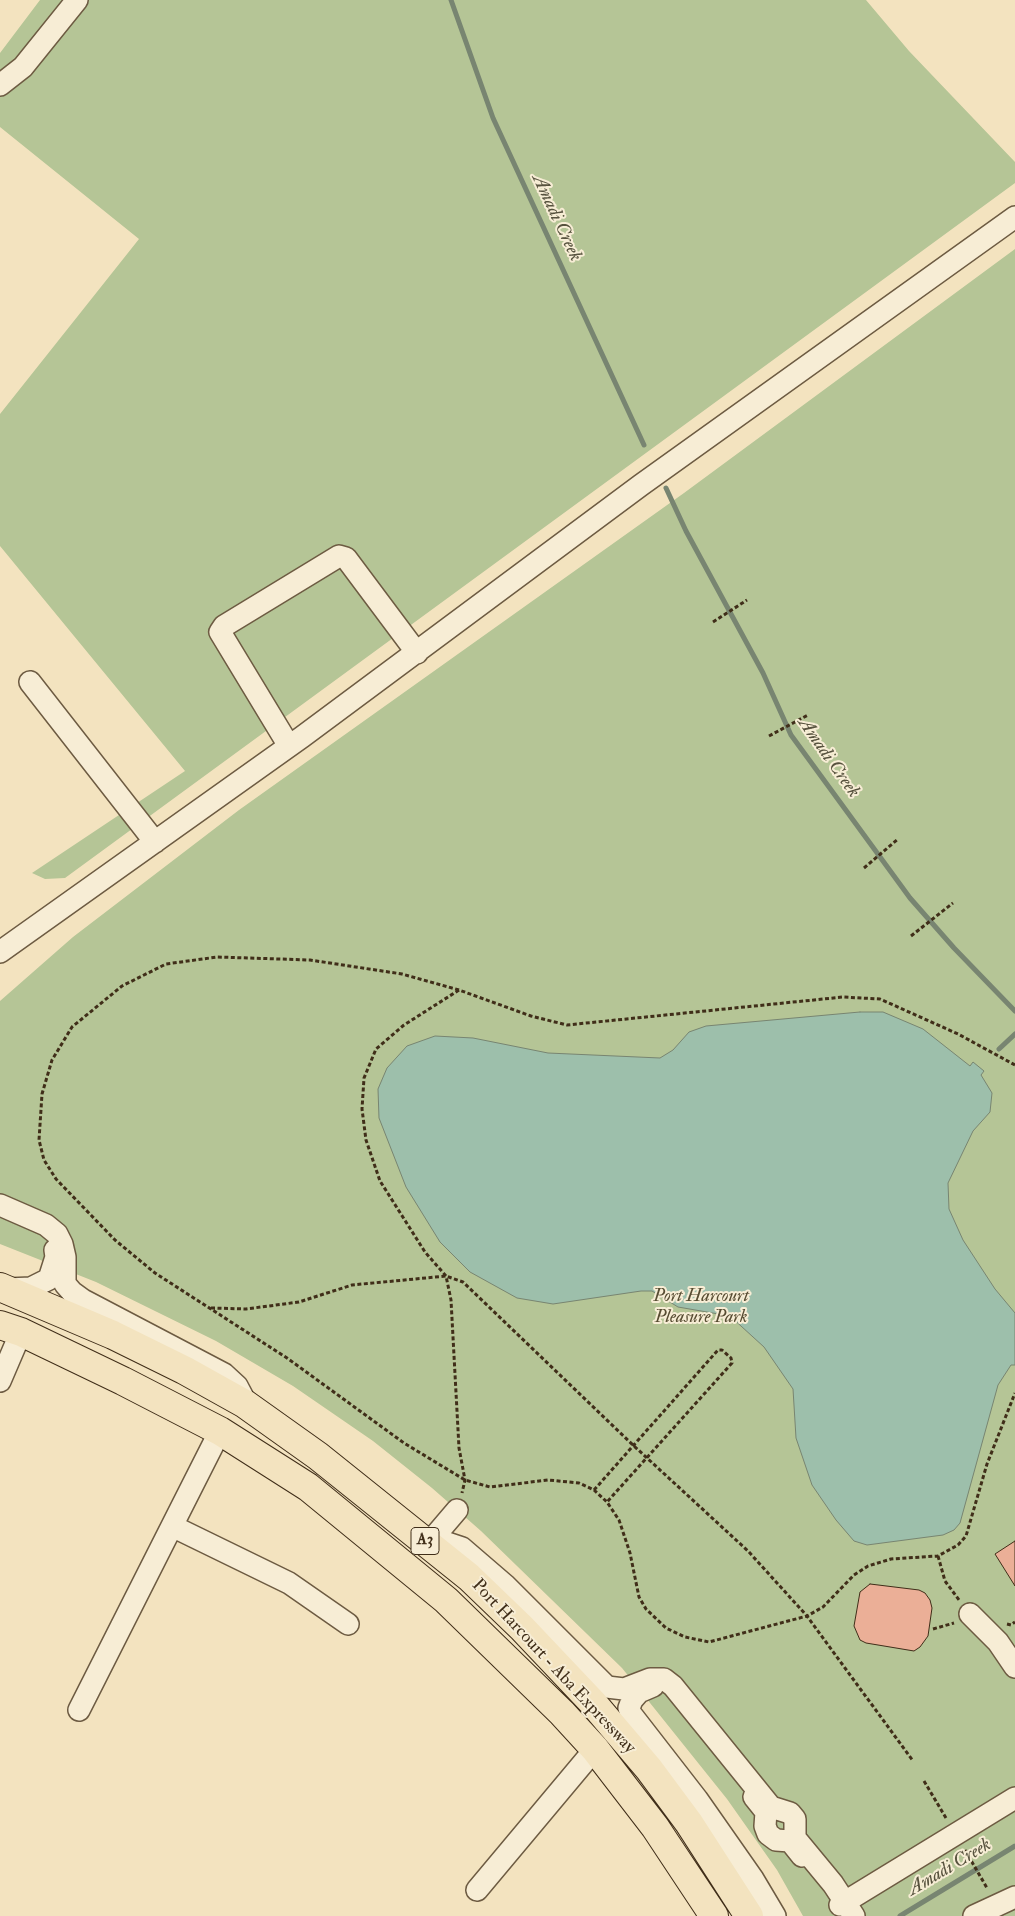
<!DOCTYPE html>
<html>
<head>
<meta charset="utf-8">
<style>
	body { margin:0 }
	canvas { display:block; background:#f3e3bf }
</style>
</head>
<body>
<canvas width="1015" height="1916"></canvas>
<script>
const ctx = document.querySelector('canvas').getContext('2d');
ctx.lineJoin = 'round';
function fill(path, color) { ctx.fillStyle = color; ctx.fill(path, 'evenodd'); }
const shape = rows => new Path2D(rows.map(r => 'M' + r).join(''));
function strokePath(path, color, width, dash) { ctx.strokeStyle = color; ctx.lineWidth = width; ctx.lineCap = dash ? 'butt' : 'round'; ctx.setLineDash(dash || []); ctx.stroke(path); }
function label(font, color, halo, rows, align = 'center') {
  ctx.font = font + ' "IM FELL Double Pica",serif'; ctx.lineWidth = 4; ctx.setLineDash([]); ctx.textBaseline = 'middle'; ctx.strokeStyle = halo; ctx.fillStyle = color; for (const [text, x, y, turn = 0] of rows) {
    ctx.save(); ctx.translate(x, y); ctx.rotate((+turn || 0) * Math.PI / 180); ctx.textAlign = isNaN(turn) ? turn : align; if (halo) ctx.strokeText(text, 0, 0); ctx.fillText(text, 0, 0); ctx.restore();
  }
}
fill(shape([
	[40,0,866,0,909,51,1015,162,1015,183,65,878,45,879,32,873,185,771,0,546,0,414,139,239,0,127,0,53],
	[1015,249,1015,1916,803,1916,777,1870,727,1799,622,1668,481,1531,432,1488,373,1441,293,1386,216,1341,96,1282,0,1244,0,1001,73,937,239,810,684,493]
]), '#b5c596');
const water = shape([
	[860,1012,883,1012,923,1029,970,1066,973,1062,984,1071,981,1075,992,1093,990,1112,973,1131,948,1183,949,1209,963,1240,995,1289,1015,1313,1015,1365,1011,1365,998,1385,960,1523,954,1530,943,1535,867,1545,854,1541,836,1520,812,1485,796,1438,793,1389,764,1347,730,1316,678,1307,652,1291,641,1291,553,1304,517,1298,470,1272,440,1242,406,1187,379,1118,378,1089,387,1068,407,1046,435,1036,473,1038,548,1053,660,1058,673,1050,689,1032,706,1026,860,1012]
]);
fill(water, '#9dbfab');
strokePath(water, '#788571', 1);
strokePath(shape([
	[451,0,493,118,644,445],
	[666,488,686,531,763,673,791,735,910,898,954,948,1015,1011],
	[999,1049,1015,1034],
	[900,1916,1015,1846]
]), '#788571', 5);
const building = shape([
	[1015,1541,1015,1586,995,1554,1015,1541],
	[870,1584,919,1590,925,1593,930,1600,932,1608,928,1636,920,1647,914,1651,866,1643,860,1640,854,1626,860,1592,870,1584]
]);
fill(building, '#ebaf97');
strokePath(building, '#402e19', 1);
const minor = shape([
	[0,85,23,67,77,0],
	[30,682,155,842],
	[289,746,220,632,224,626,339,556,346,558,417,653],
	[0,952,302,737,641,485,1015,217],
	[0,1205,46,1225,57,1234,62,1244,65,1257,65,1284,72,1292,83,1300,224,1374,237,1386,247,1405],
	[7,1289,31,1288,49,1279,56,1257,55,1250],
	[0,1381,21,1332],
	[172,1526,289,1583,348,1624],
	[428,1544,444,1542,462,1548,505,1585,607,1687,624,1689,650,1679,664,1679,673,1686,771,1807,790,1813,795,1819,795,1838,833,1884,854,1916],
	[428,1544,457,1510],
	[970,1614,998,1642,1015,1667],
	[653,1686,639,1692,632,1700,629,1708,631,1714,697,1799,753,1879,775,1916],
	[79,1710,220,1431],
	[754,1797,766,1812,765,1826,768,1834,776,1840,790,1841,802,1856],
	[477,1890,595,1749],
	[840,1905,1015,1798],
	[974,1916,1015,1897]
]);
const highway = shape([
	[0,1287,113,1335,184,1370,245,1404,318,1456,469,1577,522,1628,593,1703,649,1769,689,1823,749,1916],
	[0,1325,21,1332,123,1381,220,1431,308,1487,446,1600,562,1713,595,1749,655,1827,714,1916]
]);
strokePath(minor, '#6d5b42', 24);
strokePath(highway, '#402e19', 30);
strokePath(shape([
	[713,622,747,600],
	[769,736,808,715],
	[864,868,898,839],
	[911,936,953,903],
	[459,990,404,1025,376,1049,364,1078,362,1109,366,1140,380,1181,425,1252,446,1276,451,1300,459,1448,465,1480,462,1493],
	[1015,1065,958,1034,880,999,843,997,567,1025,531,1016,459,990,402,974,310,960,217,957,166,964,122,986,72,1027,52,1060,42,1094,39,1140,44,1160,56,1179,115,1240,155,1273,287,1358,404,1443,465,1480,490,1487,548,1480,579,1483,594,1490,607,1502,619,1520,630,1553,639,1597,646,1609,666,1628,685,1637,709,1642,807,1616,823,1607,854,1575,868,1566,891,1559,938,1556,958,1545,966,1536,987,1464,1015,1393],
	[211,1308,246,1309,299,1302,352,1285,446,1276,463,1282,634,1446,748,1551,807,1616,913,1761],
	[594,1490,718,1350,722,1350,731,1358,732,1363,607,1502],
	[938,1556,945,1581,959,1600],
	[1007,1624,1011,1625,1015,1622],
	[933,1629,954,1623],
	[924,1781,946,1818],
	[965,1850,987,1888]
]), '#402e19', 3, [4, 2.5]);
strokePath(minor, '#f7edd5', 21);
strokePath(highway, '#f3e3bf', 28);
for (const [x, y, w] of [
	[425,1541,28]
]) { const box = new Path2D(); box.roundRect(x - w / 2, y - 13.5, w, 27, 4); ctx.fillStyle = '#f7edd5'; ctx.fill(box); strokePath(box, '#402e19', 1); }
label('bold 16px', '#402e19', null, [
	["A3",425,1541]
]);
label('italic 18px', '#574c32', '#f7edd5', [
	["Port Harcourt",701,1297],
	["Pleasure Park",701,1318]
]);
label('18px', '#402e19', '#f7edd5', [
	["Port Harcourt - Aba Expressway",553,1667,47]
]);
label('italic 19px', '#57523e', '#f7edd5', [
	["Amadi Creek",556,218,65],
	["Amadi Creek",828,758,55],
	["Amadi Creek",950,1868,-31]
]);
</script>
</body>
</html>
